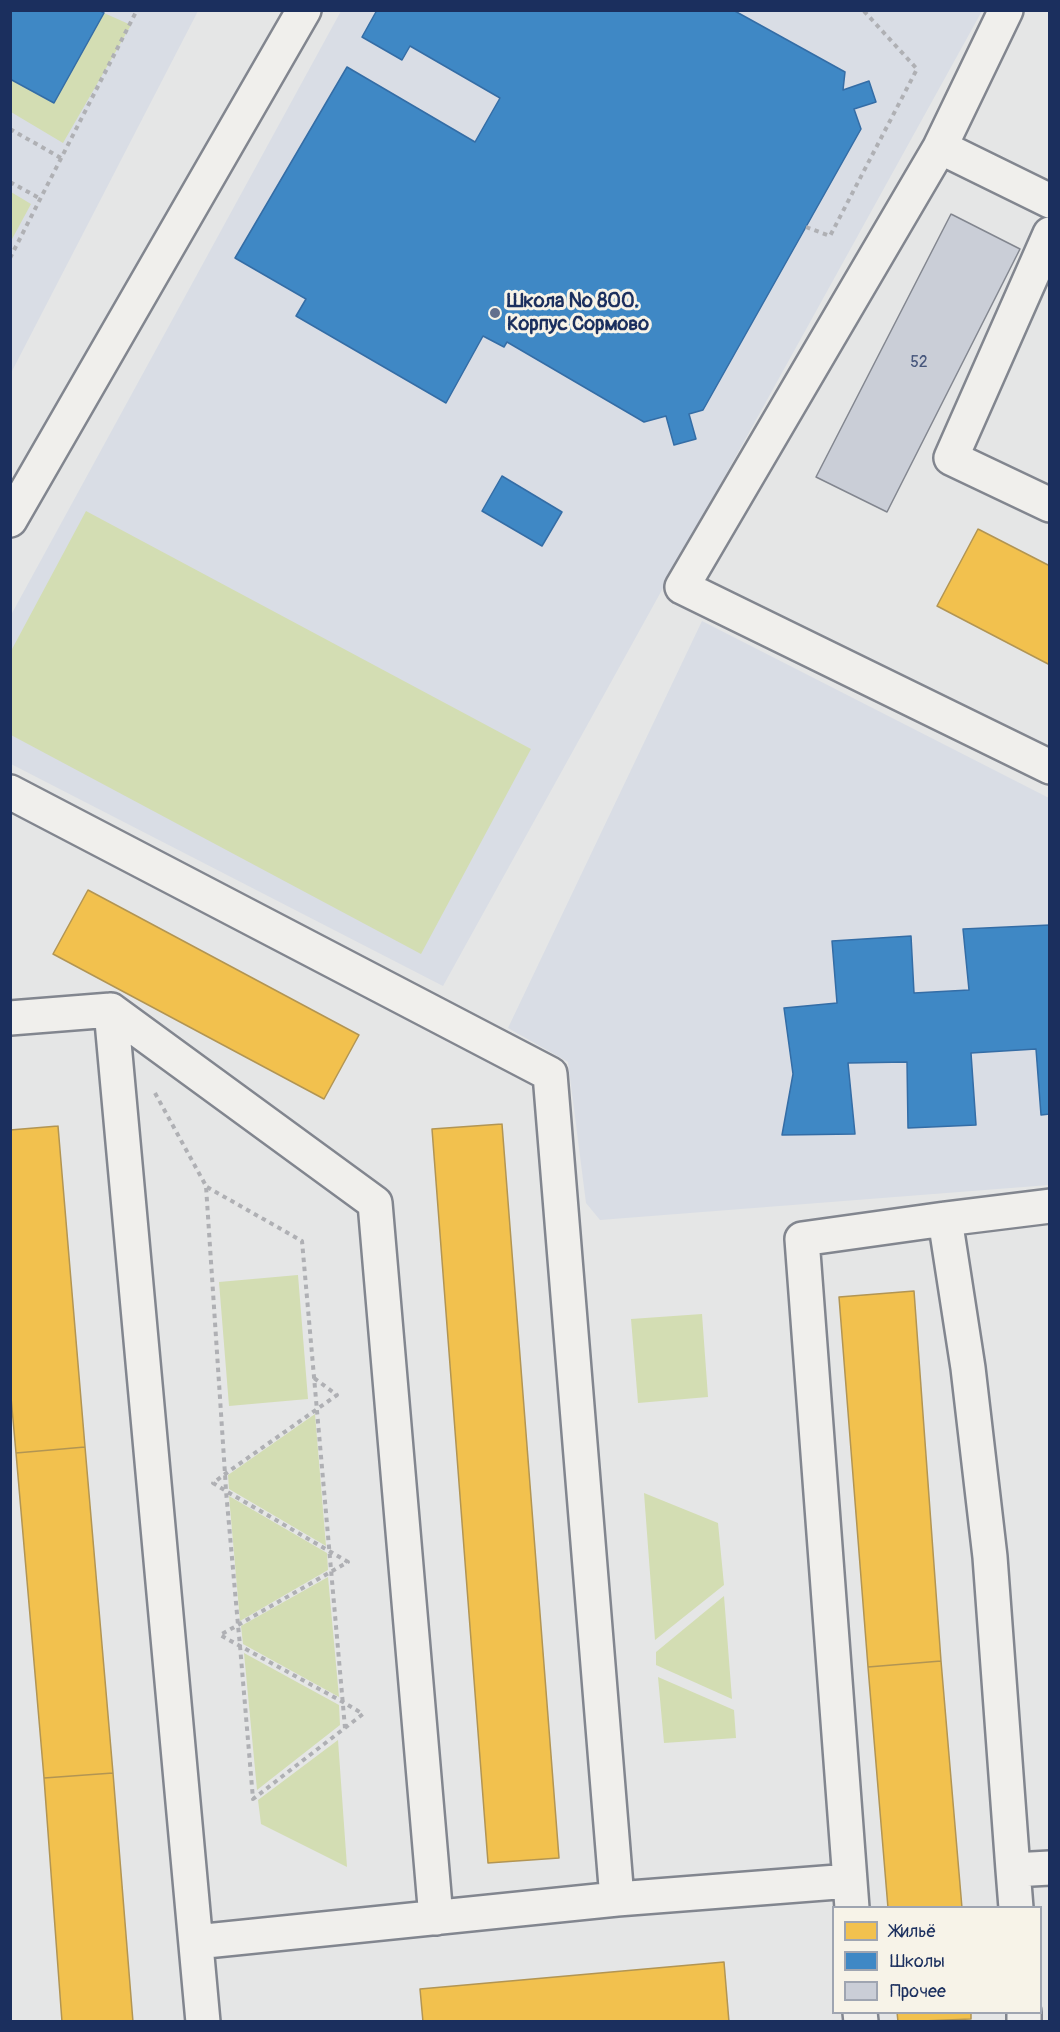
<!DOCTYPE html>
<html>
<head>
<meta charset="utf-8">
<style>
	body { margin:0 }
	#map { position:relative; width:1060px; height:2032px; overflow:hidden; background:#e5e6e6; font-family:Pangolin,sans-serif }
	canvas { display:block }
	.frame { position:absolute; inset:0; border:12px solid #1b2f5e; pointer-events:none }
	.legend { position:absolute; left:832px; top:1906px; width:210px; height:108px; box-sizing:border-box; background:#f7f3e8; border:2px solid #9fa5b1; margin:0; padding:8px 10px; list-style:none; font-size:18px; color:#1b2f5e }
	.legend li { display:flex; align-items:center; gap:12px; height:30px }
	.legend b { width:30px; border:2px solid #9fa5b1 }
</style>
</head>
<body>
<div id="map">
<canvas width="1060" height="2032"></canvas>
<div class="frame"></div>
<ul class="legend">
<li><b style="height:16px;background:#f2c14e"></b>Жильё</li>
<li><b style="height:16px;background:#3f88c5"></b>Школы</li>
<li><b style="height:16px;background:#caced7"></b>Прочее</li>
</ul>
</div>
<script>
const ctx = document.querySelector('canvas').getContext('2d');
ctx.lineJoin = 'round';
function fill(path, color) { ctx.fillStyle = color; ctx.fill(path, 'evenodd'); }
const shape = rows => new Path2D(rows.map(r => 'M' + r).join(''));
function strokePath(path, color, width, dash) { ctx.strokeStyle = color; ctx.lineWidth = width; ctx.lineCap = dash ? 'butt' : 'round'; ctx.setLineDash(dash || []); ctx.stroke(path); }
function label(font, color, halo, rows, align = 'center') {
  ctx.font = font + ' Pangolin,sans-serif'; ctx.lineWidth = 6; ctx.setLineDash([]); ctx.textBaseline = 'middle'; ctx.strokeStyle = halo; ctx.fillStyle = color; for (const [text, x, y, turn = 0] of rows) {
    ctx.save(); ctx.translate(x, y); ctx.rotate((+turn || 0) * Math.PI / 180); ctx.textAlign = isNaN(turn) ? turn : align; if (halo) ctx.strokeText(text, 0, 0); ctx.fillText(text, 0, 0); ctx.restore();
  }
}
fill(shape([
	[11,11,198,11,11,373],
	[341,11,982,11,443,986,11,764,11,615],
	[702,621,1049,798,1049,1185,600,1220,586,1203,568,1062,508,1028]
]), '#d9dde5');
fill(shape([
	[104,13,131,25,63,143,11,112,11,79,54,103],
	[11,192,31,204,11,241],
	[86,511,531,749,421,954,11,735,11,651],
	[298,1275,308,1399,229,1406,219,1282],
	[702,1314,708,1397,638,1403,631,1319],
	[315,1414,326,1546,229,1489,228,1475],
	[644,1493,718,1523,724,1585,655,1640],
	[229,1496,327,1553,328,1570,240,1621],
	[328,1577,339,1697,243,1644,241,1626],
	[724,1596,732,1699,656,1665,656,1652],
	[244,1653,339,1705,340,1725,257,1790],
	[658,1677,734,1710,736,1738,664,1743],
	[338,1740,347,1867,261,1824,258,1800]
]), '#d3ddb3');
const homes = shape([
	[978,529,1050,566,1050,665,937,606,978,529],
	[88,890,359,1035,324,1099,53,954,88,890],
	[502,1124,559,1858,488,1863,432,1129,502,1124],
	[58,1126,85,1447,16,1453,10,1386,10,1130,58,1126],
	[914,1291,941,1661,868,1667,839,1297,914,1291],
	[85,1447,113,1773,44,1778,16,1453,85,1447],
	[941,1661,962,1908,888,1908,868,1667,941,1661],
	[113,1773,133,2022,62,2022,44,1778,113,1773],
	[724,1962,729,2022,423,2022,420,1989,724,1962],
	[897,2012,971,2012,971,2019,898,2022,897,2012]
]);
fill(homes, '#f2c14e');
strokePath(homes, '#b29553', 1.5);
const schools = shape([
	[10,10,99,10,104,13,54,103,10,79,10,10],
	[377,10,733,10,845,72,843,90,869,81,876,102,854,109,861,129,703,410,689,414,696,439,674,445,666,416,644,422,507,342,504,347,483,336,446,403,296,316,306,299,235,258,347,67,475,142,500,98,410,46,402,60,362,37,377,10],
	[502,476,562,512,542,546,482,511,502,476],
	[1050,925,1050,1114,1041,1115,1036,1049,971,1053,976,1125,908,1128,907,1062,848,1063,855,1134,782,1135,793,1074,784,1008,837,1003,832,941,911,936,914,993,969,990,963,929,1050,925]
]);
fill(schools, '#3f88c5');
strokePath(schools, '#346da6', 1.5);
const building = shape([
	[951,214,1020,249,887,512,816,477,951,214]
]);
fill(building, '#caced7');
strokePath(building, '#82868f', 1.5);
const minor = shape([
	[1006,10,940,147,1050,201],
	[940,147,682,587,1050,767],
	[1050,234,951,458,1050,505],
	[10,520,304,10],
	[10,792,550,1074,617,1899],
	[111,1010,203,2022],
	[10,1018,111,1010,375,1203,436,1918],
	[1013,1870,990,1557,968,1368,945,1219,1050,1206],
	[852,1908,802,1239,945,1219],
	[1016,1908,1013,1870,1050,1868],
	[196,1942,617,1899,850,1881],
	[860,2012,861,2022],
	[1024,2012,1024,2022]
]);
strokePath(minor, '#82868f', 38);
strokePath(shape([
	[10,129,61,158],
	[10,182,41,199],
	[806,227,830,236,917,69,863,10],
	[10,258,137,10],
	[155,1093,206,1186,225,1474,226,1491,238,1625,240,1646,253,1799,363,1714,343,1702,240,1646,220,1635,238,1625,348,1562,226,1491,213,1483,225,1474,337,1395,314,1378],
	[207,1187,302,1241,345,1728]
]), '#afb0b4', 4, [4.5, 4.5]);
strokePath(minor, '#f0efec', 33);
for (const [x, y, r, color] of [
	[495,313,6,"#626f8e"]
]) { const dot = new Path2D(); dot.arc(x, y, r, 0, 2 * Math.PI); ctx.fillStyle = color; ctx.fill(dot); strokePath(dot, '#f7f3e8', 2); }
label('16px', '#47577c', null, [
	["52",919,363]
]);
label('bold 20px', '#1b2f5e', '#f7f3e8', [
	["Школа № 800.",507,302],
	["Корпус Сормово",507,325]
], 'left');
</script>
</body>
</html>
